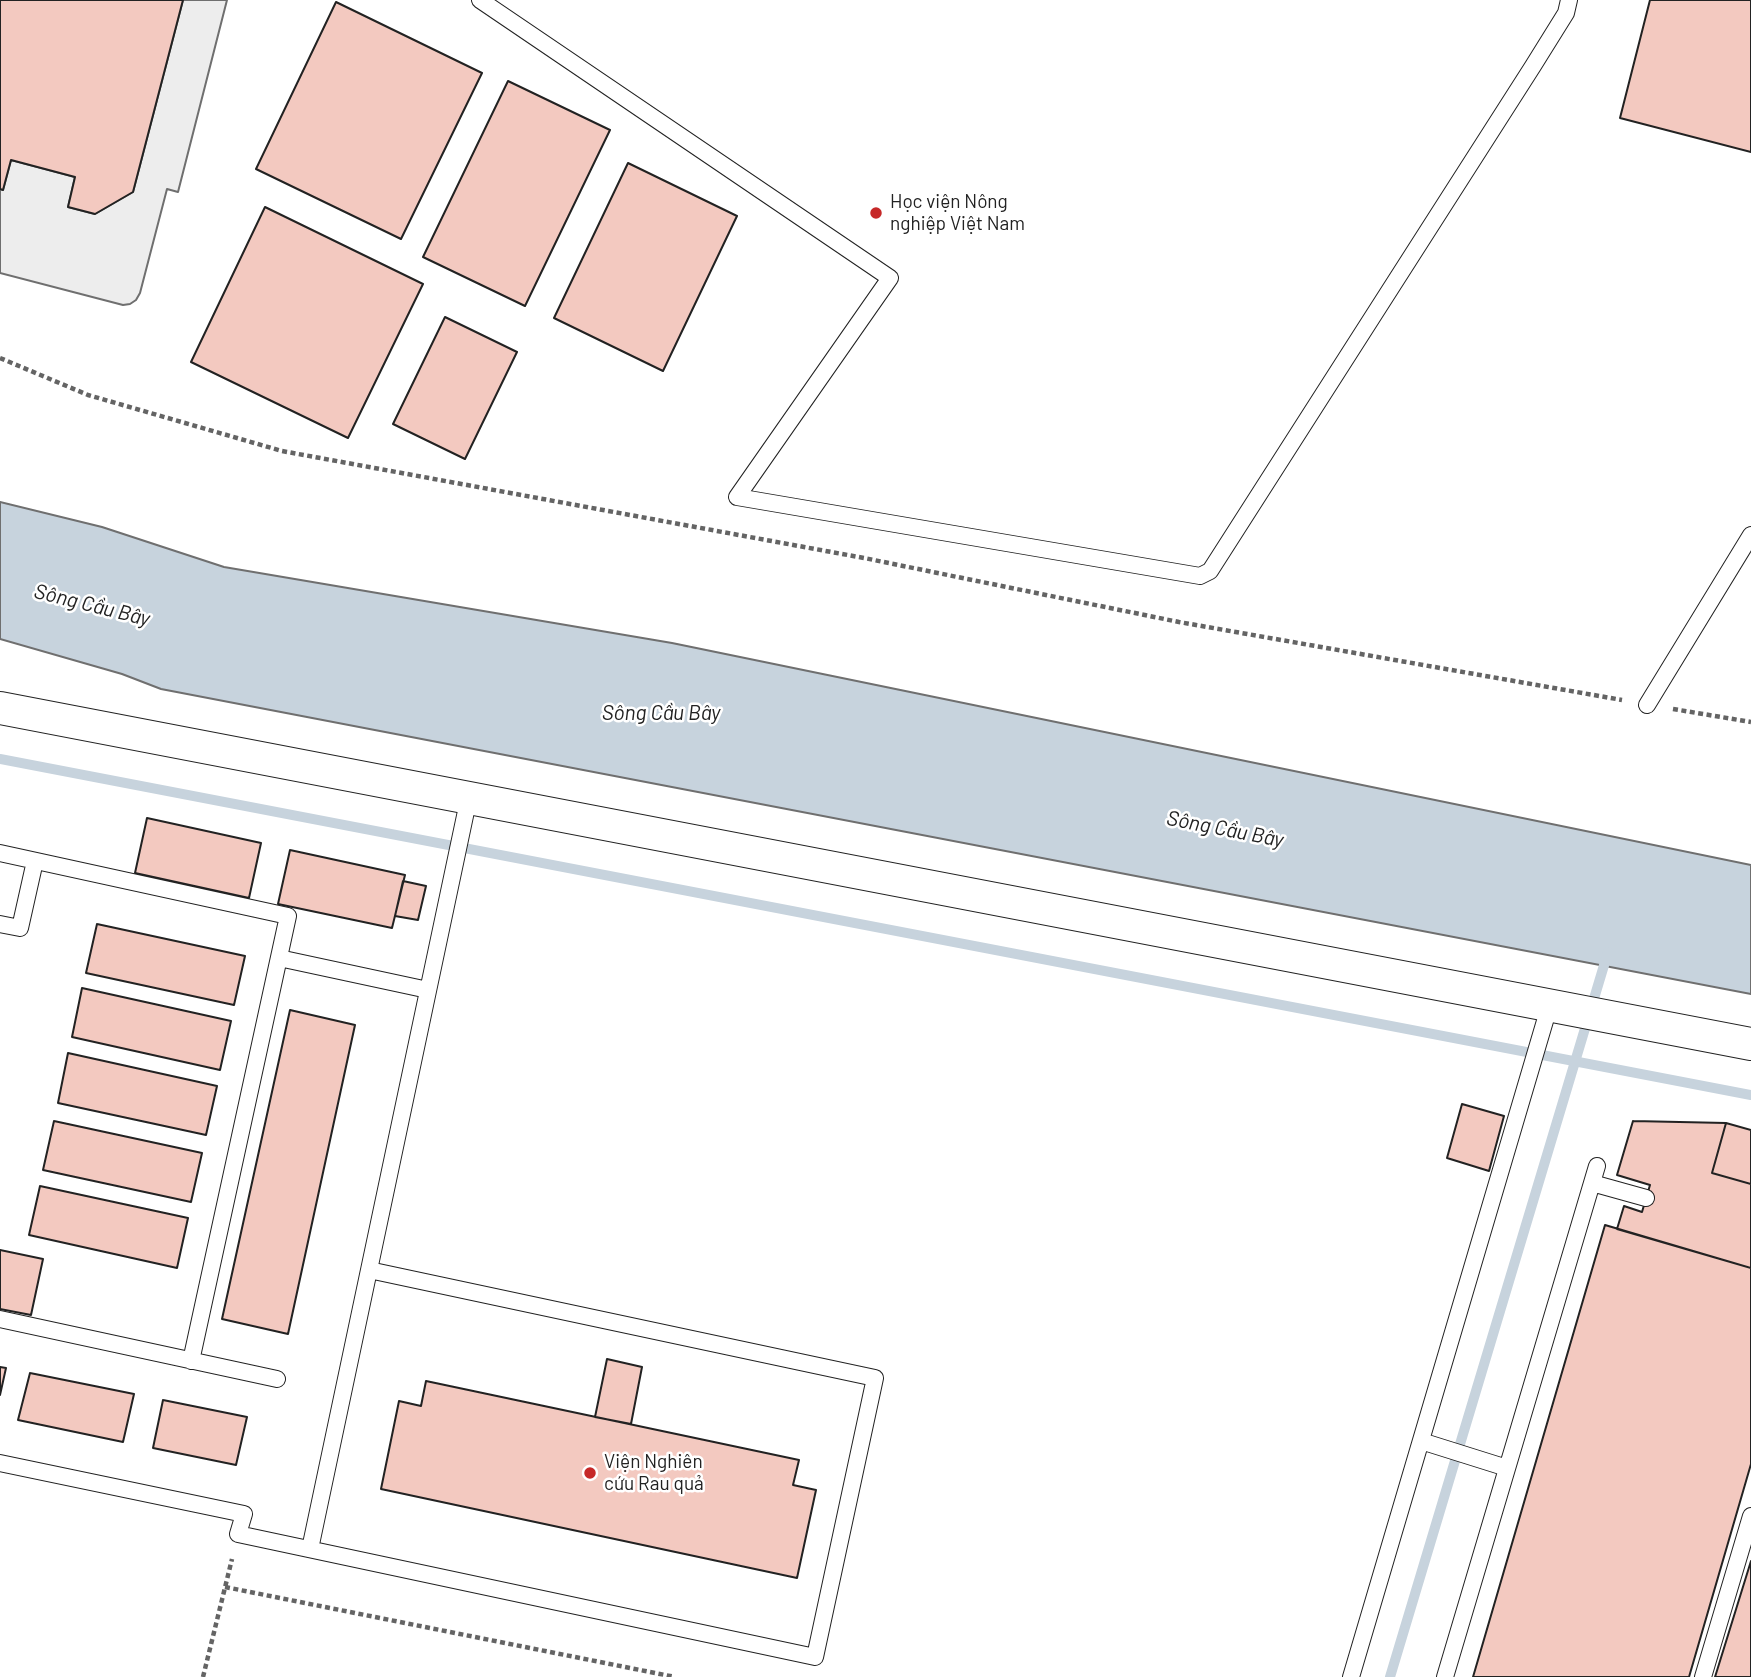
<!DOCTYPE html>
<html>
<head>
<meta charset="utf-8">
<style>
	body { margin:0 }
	canvas { display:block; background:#fff }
</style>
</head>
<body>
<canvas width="1751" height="1677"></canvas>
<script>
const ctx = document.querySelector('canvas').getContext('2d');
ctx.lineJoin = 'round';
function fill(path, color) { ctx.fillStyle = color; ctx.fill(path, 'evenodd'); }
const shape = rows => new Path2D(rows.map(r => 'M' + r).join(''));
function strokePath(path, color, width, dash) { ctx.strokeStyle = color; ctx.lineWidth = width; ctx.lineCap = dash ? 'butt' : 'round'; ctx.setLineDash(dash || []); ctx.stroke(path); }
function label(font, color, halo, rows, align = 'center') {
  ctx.font = font + ' Barlow,sans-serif'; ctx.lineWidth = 5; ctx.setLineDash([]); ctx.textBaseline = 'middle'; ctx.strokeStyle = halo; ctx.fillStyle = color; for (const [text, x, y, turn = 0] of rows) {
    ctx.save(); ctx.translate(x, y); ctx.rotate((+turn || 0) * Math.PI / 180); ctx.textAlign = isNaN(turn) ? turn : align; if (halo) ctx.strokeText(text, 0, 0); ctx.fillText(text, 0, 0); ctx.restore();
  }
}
const parking = shape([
	[183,0,227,0,178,192,167,189,140,293,136,300,130,304,123,305,0,273,0,189,3,190,11,160,75,177,68,207,95,214,133,192,183,0]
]);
fill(parking, '#ededed');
strokePath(parking, '#6f6f6f', 2);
const water = shape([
	[0,502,102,527,224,567,672,643,1751,865,1751,994,161,689,122,674,0,639,0,502]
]);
fill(water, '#c7d3dd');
strokePath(water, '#6f6f6f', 2);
strokePath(shape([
	[0,759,1751,1095],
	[1390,1677,1608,952]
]), '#c7d3dd', 10);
const building = shape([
	[0,0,183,0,133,192,95,214,68,207,75,177,11,160,3,190,0,189,0,0],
	[1650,0,1751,0,1751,152,1620,118,1650,0],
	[336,2,482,73,401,239,256,169,336,2],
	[508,81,610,130,525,306,423,257,508,81],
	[628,163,737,216,663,371,554,318,628,163],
	[265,207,423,284,348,438,191,362,265,207],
	[445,317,517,352,465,459,393,424,445,317],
	[147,818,261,843,249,898,135,873,147,818],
	[290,850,405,875,392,928,278,904,290,850],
	[403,881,426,886,418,920,395,916,403,881],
	[97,924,245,956,234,1005,86,973,97,924],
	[82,988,231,1021,220,1070,72,1037,82,988],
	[290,1010,355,1025,288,1334,222,1319,290,1010],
	[68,1053,217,1086,206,1135,58,1103,68,1053],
	[1462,1104,1504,1116,1489,1171,1447,1158,1462,1104],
	[54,1121,202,1153,191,1202,43,1170,54,1121],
	[1633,1121,1726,1123,1712,1173,1751,1184,1751,1268,1617,1229,1624,1206,1642,1212,1650,1185,1617,1175,1633,1121],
	[1726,1123,1751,1130,1751,1184,1712,1173,1726,1123],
	[40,1186,188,1218,177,1268,29,1235,40,1186],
	[1605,1225,1751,1268,1751,1464,1689,1677,1473,1677,1605,1225],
	[0,1250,43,1259,31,1315,0,1309,0,1250],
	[607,1359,642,1367,631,1424,595,1417,607,1359],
	[0,1367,6,1368,0,1395,0,1367],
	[30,1373,134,1394,123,1442,18,1420,30,1373],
	[426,1381,799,1460,793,1485,816,1490,797,1578,381,1489,399,1401,421,1406,426,1381],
	[163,1400,247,1417,236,1465,153,1448,163,1400],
	[1751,1561,1751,1677,1715,1677,1751,1561]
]);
fill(building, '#f3c9c0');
strokePath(building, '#222', 2);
const lane = shape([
	[480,0,890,278,737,497,1200,576,1210,571,1533,66,1566,13,1569,0],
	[1647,705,1751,535],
	[0,853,288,916,191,1361],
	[0,924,20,928,35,861],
	[279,958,428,990],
	[1592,1183,1646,1198],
	[0,1319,277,1379],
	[1421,1441,1507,1468],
	[0,1463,244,1514,238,1534,815,1657,875,1378,369,1270],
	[310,1549,469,797],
	[1351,1677,1550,1004],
	[1445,1677,1597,1166],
	[1703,1677,1751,1516]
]);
const street = shape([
	[0,708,1751,1044]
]);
strokePath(lane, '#222', 18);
strokePath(street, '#222', 34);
strokePath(shape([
	[0,358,88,395,282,451,864,558,1179,622,1622,700],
	[1673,709,1751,722],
	[225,1587,675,1677],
	[203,1677,232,1559]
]), '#646464', 4.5, [5, 3.5]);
strokePath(lane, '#fff', 16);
strokePath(street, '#fff', 32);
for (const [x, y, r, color] of [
	[876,213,7,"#c62828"],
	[590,1473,7,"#c62828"]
]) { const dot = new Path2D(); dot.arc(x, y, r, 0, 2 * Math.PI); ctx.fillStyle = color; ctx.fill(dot); strokePath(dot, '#fff', 2.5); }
label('19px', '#222', '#fff', [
	["Học viện Nông",890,202],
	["nghiệp Việt Nam",890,224],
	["Viện Nghiên",604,1462],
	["cứu Rau quả",604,1484]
], 'left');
label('italic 21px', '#222', '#fff', [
	["Sông Cầu Bây",92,605,14],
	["Sông Cầu Bây",661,713],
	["Sông Cầu Bây",1225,829,11]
]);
</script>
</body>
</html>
